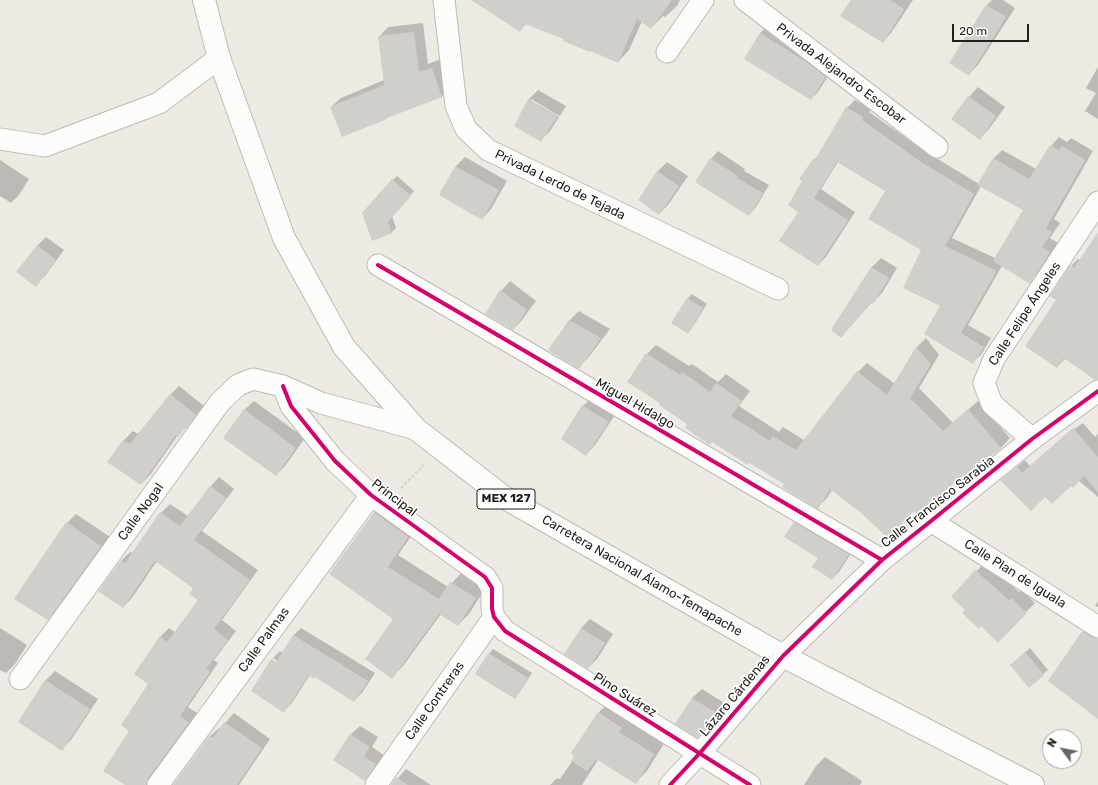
<!DOCTYPE html>
<html>
<head>
<meta charset="utf-8">
<style>
	body { margin:0 }
	#map { position:relative; width:1098px; height:785px; overflow:hidden; background:#ede9e3; font-family:Rubik,sans-serif }
	canvas { display:block }
	.north { position:absolute; left:1042px; top:729px; width:40px; height:40px; box-sizing:border-box; background:#fff; border:1px solid #a6a5a4; border-radius:50%; rotate:302deg; font-size:11px; font-weight:700; line-height:16px; text-align:center; color:#211f1b }
	.north::after { content:''; display:block; margin:auto; width:14px; height:18px; background:#686661; clip-path:polygon(50% 0,100% 100%,50% 72%,0 100%) }
	.scale { position:absolute; left:952px; top:24px; width:77px; height:18px; box-sizing:border-box; border:2px solid #211f1b; border-top:0; padding-left:5px; font-size:12px; line-height:14px; white-space:nowrap; color:#211f1b; -webkit-text-stroke:3px #fff; paint-order:stroke }
</style>
</head>
<body>
<div id="map">
<canvas width="1098" height="785"></canvas>
<div class="north">N</div>
<div class="scale">20 m</div>
</div>
<script>
const ctx = document.querySelector('canvas').getContext('2d');
ctx.lineJoin = 'round';
function fill(path, color) { ctx.fillStyle = color; ctx.fill(path, 'evenodd'); }
const shape = rows => new Path2D(rows.map(r => 'M' + r).join(''));
function strokePath(path, color, width, dash) { ctx.strokeStyle = color; ctx.lineWidth = width; ctx.lineCap = dash ? 'butt' : 'round'; ctx.setLineDash(dash || []); ctx.stroke(path); }
function label(font, color, halo, rows, align = 'center') {
  ctx.font = font + ' Rubik,sans-serif'; ctx.lineWidth = 3.5; ctx.setLineDash([]); ctx.textBaseline = 'middle'; ctx.strokeStyle = halo; ctx.fillStyle = color; for (const [text, x, y, turn = 0] of rows) {
    ctx.save(); ctx.translate(x, y); ctx.rotate((+turn || 0) * Math.PI / 180); ctx.textAlign = isNaN(turn) ? turn : align; if (halo) ctx.strokeText(text, 0, 0); ctx.fillText(text, 0, 0); ctx.restore();
  }
}
fill(shape([
	[491,0,680,0,677,6,665,17,663,16,651,28,642,21,629,50,618,62,527,23,520,31],
	[852,0,913,0,891,33,883,42],
	[992,0,1003,0,1015,8,978,65,969,74,951,63,987,5],
	[423,23,428,64,441,59,451,87,442,96,331,107,341,98,384,80,379,37,388,27],
	[767,26,832,70,818,92,811,99,745,59,760,33],
	[1098,67,1098,119,1085,111,1096,93,1086,88],
	[978,87,1005,107,989,129,980,138,969,97],
	[538,90,566,106,560,116,531,99,531,101,559,117,550,131,541,140,515,125,529,99],
	[855,100,871,109,869,112,926,152,979,184,993,159,1002,150,1036,169,1051,146,1059,137,1067,142,1071,138,1093,151,1054,219,1060,223,1050,238,1058,243,1038,274,1029,282,1002,266,968,325,991,338,981,355,973,362,942,305,922,250,887,191,838,162,821,189,855,212,826,257,818,265,800,211,814,160,820,153,847,108],
	[981,186,1024,210,995,258,952,238],
	[718,151,745,169,744,171,769,185,756,207,749,215,696,182,711,159],
	[465,157,507,181,491,209,482,219,440,195,456,166],
	[0,160,29,179,19,195,11,203,0,196],
	[667,162,688,176,668,205,659,214,640,200,658,171],
	[397,176,414,191,392,216,396,228,392,232,373,239,393,180],
	[46,237,64,250,45,276,35,285,37,246],
	[1098,239,1098,376,1066,358,1057,367,1058,300,1051,296,1071,266,1078,259,1080,260],
	[881,258,897,268,882,293,873,302,872,302,850,327,872,267],
	[510,281,536,301,522,320,513,329,501,291],
	[692,294,707,304,692,328,688,332,687,299],
	[579,311,610,329,588,358,579,367,549,350,570,320],
	[926,338,939,355,919,388,953,423,978,401,1010,438,1001,448,963,478,961,476,914,509,832,490,827,498,818,507,785,484,688,424,647,354,656,345,689,366,692,364,718,382,726,374,750,391,739,406,779,432,783,427,804,440,858,372,867,363,895,384,917,347],
	[179,386,204,406,187,427,178,435,150,475,141,484,109,462,124,440,133,431,138,434,170,395],
	[592,397,617,412,595,445,586,455,562,439,583,406],
	[254,401,305,438,285,466,276,475,244,410],
	[1083,423,1095,437,1098,434,1098,497,1078,480,1045,495,1002,480,1025,460,1030,466,1065,435],
	[219,477,234,489,202,531,258,570,222,620,236,631,214,660,218,663,188,707,197,713,157,768,155,774,159,785,127,785,130,731,149,684,160,637,169,628,175,632,200,600,195,587,157,561,132,598,123,607,99,591,122,560,130,552,133,553,161,513,170,504,188,516,211,486],
	[385,501,419,525,398,555,448,587,462,572,486,587,469,614,458,625,441,614,403,666,392,677,394,619,374,512],
	[76,514,110,537,57,610,48,619,67,523],
	[802,516,855,547,839,572,832,579,794,523],
	[985,562,1019,592,1022,590,1035,603,998,641,953,597],
	[1098,601,1098,607,1095,606],
	[590,619,613,634,597,659,588,668,581,628],
	[0,628,27,645,15,664,6,673,0,670],
	[301,628,375,673,362,693,354,701,315,676,310,675,292,703,284,711,252,691,273,659,273,661,280,665,281,664,273,658,280,651,283,653,293,636],
	[1086,630,1098,643,1098,712,1080,637],
	[1030,648,1048,670,1043,674,1011,665],
	[493,649,532,673,519,693,515,698,476,674,489,654],
	[55,671,98,699,71,740,62,749,19,721,46,680],
	[702,689,726,704,706,727,692,698],
	[610,701,665,742,647,771,635,783,598,760,582,785,550,785,557,778,560,779,575,757,598,713],
	[234,713,270,739,239,785,174,785,210,736,219,728,220,729],
	[360,726,378,737,372,747,384,755,374,770,365,780,350,735],
	[825,757,862,781,860,785,804,785,816,766],
	[406,769,431,785,392,785]
]), '#0003');
fill(shape([
	[471,0,672,0,651,29,637,19,618,63,591,51,590,52,563,41,564,39,525,24,520,32],
	[851,0,890,0,904,9,883,43,840,16],
	[986,5,1006,17,969,76,949,63],
	[414,32,419,72,432,68,442,97,387,118,387,119,342,137,330,107,384,85,378,36],
	[760,33,808,63,826,77,811,100,744,59],
	[968,96,996,116,980,140,951,119],
	[528,99,558,115,541,142,514,126],
	[846,107,863,117,862,120,918,160,974,194,945,246,997,271,961,333,984,347,973,364,924,334,940,306,903,288,921,250,868,219,885,191,837,162,814,198,848,220,818,266,779,241,798,212,788,205,802,181,799,179,813,159,815,160],
	[1050,145,1059,151,1062,146,1085,160,1046,228,1052,232,1042,247,1050,252,1030,284,993,261,1023,210,977,185,993,158,1029,179],
	[710,158,738,176,737,178,763,193,749,216,695,182],
	[455,166,499,190,482,220,439,195],
	[657,171,679,186,659,215,638,200],
	[392,179,411,196,388,222,392,233,372,241,362,213],
	[1098,232,1098,379,1095,380,1064,358,1057,368,1025,346,1056,300,1050,296,1070,265,1074,268],
	[37,245,56,260,36,287,16,272],
	[871,267,889,278,873,304,871,302,841,338,831,330],
	[500,290,527,310,513,330,485,314],
	[687,298,703,308,688,334,671,323],
	[569,320,601,338,579,369,548,350],
	[916,347,931,364,910,398,943,431,968,409,1001,448,963,480,961,477,918,516,914,511,888,538,861,513,830,489,818,509,782,487,784,484,749,463,748,465,712,442,710,445,685,428,687,424,659,405,660,403,627,382,646,353,680,375,682,372,710,392,716,383,742,401,731,416,770,441,773,436,796,450,857,371,887,395],
	[170,394,196,415,178,437,176,435,141,485,107,462,123,440,130,444],
	[582,405,609,422,586,456,561,439],
	[244,409,296,448,276,476,223,438],
	[1073,428,1098,457,1098,492,1084,476,1073,488,1071,486,1052,504,1045,497,1031,511,1000,480,1017,467,1022,473],
	[210,486,226,498,194,540,250,580,214,629,228,640,206,669,210,672,180,716,189,722,148,778,146,785,125,785,103,771,129,731,121,725,148,684,134,674,160,636,167,642,198,600,189,594,193,588,155,561,123,608,98,591,121,560,125,563,160,512,180,526],
	[374,512,408,537,388,567,439,599,450,582,476,598,458,626,439,614,392,679,365,659,393,619,329,574],
	[66,522,101,546,48,620,14,599],
	[794,522,849,554,832,580,812,567,818,558,784,537],
	[975,570,1009,600,1012,598,1027,613,998,643,981,626,979,629,962,613,965,610,951,597],
	[581,628,605,643,588,669,564,654],
	[1082,631,1092,637,1098,639,1098,719,1048,681],
	[293,635,368,681,354,702,315,677,314,679,309,675,284,713,251,691,271,659,276,662],
	[1025,652,1044,675,1029,688,1010,665],
	[488,653,528,678,515,699,475,674],
	[45,680,90,709,62,751,18,722],
	[692,698,718,714,697,738,675,724],
	[598,712,622,728,619,732,654,754,636,784,596,759,587,771,571,761,574,757,571,753],
	[224,722,262,748,237,785,173,785,209,736,213,738],
	[350,734,370,747,364,757,376,764,365,781,333,760],
	[396,777,408,785,391,785]
]), '#d1cfca');
const street = shape([
	[444,0,456,106,466,129,488,150,778,289],
	[745,0,937,147],
	[667,52,703,0],
	[0,139,45,146,159,103,219,58],
	[378,265,882,560],
	[283,386,291,406,335,461,371,495,485,577,492,588,492,609,494,617,505,631,750,785],
	[1032,439,992,404,984,383,994,359,1098,202],
	[931,521,1098,627],
	[20,679,220,402,238,385,253,379,283,386,321,403,416,429],
	[158,785,371,495],
	[376,785,494,617],
	[670,785,699,754,783,656,882,560,931,521,1032,439,1098,391]
]);
const primary = shape([
	[204,0,219,58,284,238,344,347,416,429,505,498,783,656,1033,785]
]);
strokePath(street, '#bebbb7', 23);
strokePath(primary, '#bebbb7', 24);
strokePath(shape([
	[401,488,424,465]
]), '#d4d4d2', 2.5, [3, 2]);
strokePath(street, '#fcfcfb', 21);
strokePath(primary, '#fcfcfb', 22);
strokePath(shape([
	[378,265,882,560],
	[283,386,291,406,335,461,371,495,485,577,492,588,492,609,494,617,505,631,750,785],
	[670,785,699,754,783,656,882,560,931,521,1032,439,1098,391]
]), '#d6006c', 4);
for (const [x, y, w] of [
	[506,499,58]
]) { const box = new Path2D(); box.roundRect(x - w / 2, y - 10, w, 20, 3); ctx.fillStyle = '#fff'; ctx.fill(box); strokePath(box, '#211f1b', 1); }
label('bold 12px', '#211f1b', null, [
	["MEX 127",506,499]
]);
label('13px', '#211f1b', '#fff', [
	["Privada Alejandro Escobar",841,74,37],
	["Privada Lerdo de Tejada",560,185,26],
	["Calle Felipe Ángeles",1025,314,-57],
	["Miguel Hidalgo",635,404,30],
	["Principal",394,498,37],
	["Calle Francisco Sarabia",938,502,-38],
	["Calle Nogal",141,512,-54],
	["Calle Plan de Iguala",1015,574,32],
	["Carretera Nacional Álamo-Temapache",642,576,30],
	["Calle Palmas",264,640,-54],
	["Pino Suárez",625,695,32],
	["Lázaro Cárdenas",735,696,-50],
	["Calle Contreras",435,701,-55]
]);
</script>
</body>
</html>
